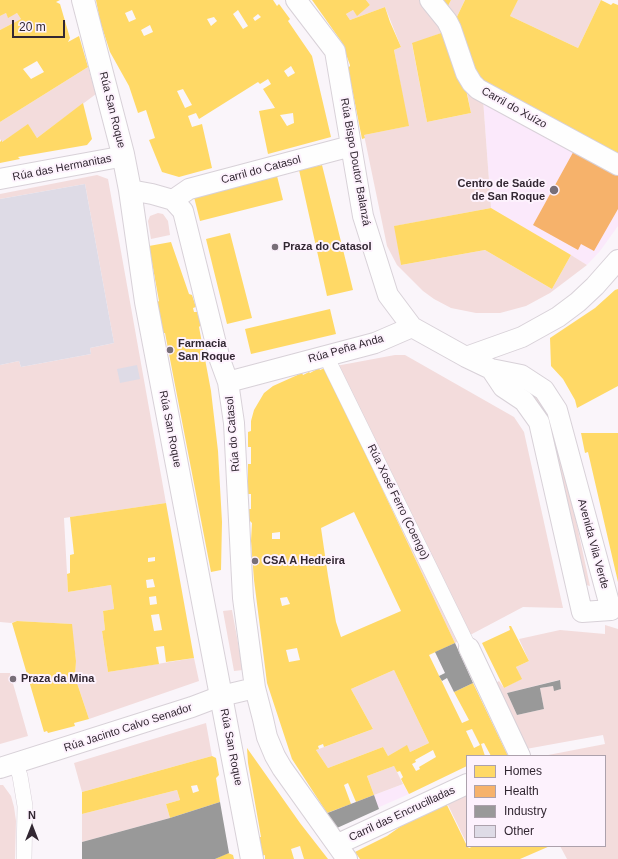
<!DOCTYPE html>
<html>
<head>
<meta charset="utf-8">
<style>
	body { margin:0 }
	#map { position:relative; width:618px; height:859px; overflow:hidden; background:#faf5fa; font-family:Helvetica,sans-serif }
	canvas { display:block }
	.legend { position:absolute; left:466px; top:755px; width:140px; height:92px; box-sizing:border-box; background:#fdf2fd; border:1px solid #aca1ac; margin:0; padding:5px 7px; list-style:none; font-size:12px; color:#322732 }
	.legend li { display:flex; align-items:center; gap:8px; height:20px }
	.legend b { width:20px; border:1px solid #aca1ac }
	.north { position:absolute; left:12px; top:807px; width:40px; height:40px; -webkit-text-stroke:3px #fdf2fd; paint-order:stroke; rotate:0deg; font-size:11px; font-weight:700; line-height:16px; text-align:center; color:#322732 }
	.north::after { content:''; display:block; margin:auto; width:14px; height:18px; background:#322732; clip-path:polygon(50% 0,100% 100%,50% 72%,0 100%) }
	.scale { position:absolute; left:12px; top:20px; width:53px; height:18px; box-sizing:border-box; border:2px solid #322732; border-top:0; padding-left:5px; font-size:12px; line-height:14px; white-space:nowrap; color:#322732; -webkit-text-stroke:3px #fdf2fd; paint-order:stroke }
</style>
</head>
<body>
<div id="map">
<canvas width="618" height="859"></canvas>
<ul class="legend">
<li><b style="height:11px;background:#ffd966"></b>Homes</li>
<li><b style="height:11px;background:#f6b26b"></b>Health</li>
<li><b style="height:11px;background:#999"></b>Industry</li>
<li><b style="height:11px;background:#dedbe6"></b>Other</li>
</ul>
<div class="north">N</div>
<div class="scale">20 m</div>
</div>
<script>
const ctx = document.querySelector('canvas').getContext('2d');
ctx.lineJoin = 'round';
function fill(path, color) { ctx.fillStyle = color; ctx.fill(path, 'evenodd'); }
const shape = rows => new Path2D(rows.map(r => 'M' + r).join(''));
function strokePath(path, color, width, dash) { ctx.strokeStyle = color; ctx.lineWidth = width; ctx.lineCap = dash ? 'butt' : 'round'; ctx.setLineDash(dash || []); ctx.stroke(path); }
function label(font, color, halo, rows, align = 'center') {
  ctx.font = font + ' Helvetica,sans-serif'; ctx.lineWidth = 4; ctx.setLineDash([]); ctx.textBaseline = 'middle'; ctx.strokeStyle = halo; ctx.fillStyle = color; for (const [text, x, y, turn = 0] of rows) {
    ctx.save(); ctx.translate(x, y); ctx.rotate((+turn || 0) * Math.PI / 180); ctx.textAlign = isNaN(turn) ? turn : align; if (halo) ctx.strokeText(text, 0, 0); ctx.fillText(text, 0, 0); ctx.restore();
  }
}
fill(shape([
	[483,99,618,171,618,226,600,251,587,265,491,208],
	[403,784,409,794,336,826,327,813]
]), '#fbe9fb');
fill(shape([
	[366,0,425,0,444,32,412,44,427,122,471,113,466,88,483,99,491,208,395,226,401,265,485,250,552,289,571,255,587,265,550,293,526,306,500,313,476,313,451,308,434,299,423,291,397,265,387,246,364,135,408,126,394,50,401,47,385,7,350,20,346,14,353,10,357,15,370,5],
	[451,0,465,0,453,25,445,12],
	[518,0,601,0,578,48,510,16],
	[6,13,8,17,17,13,21,19,0,30,0,16],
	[88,67,96,94,37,138,28,125,2,142,0,139,0,122],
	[97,175,108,179,166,503,64,518,68,592,111,585,114,609,103,611,105,630,102,631,108,672,194,658,199,681,89,719,75,677,76,661,71,624,17,621,11,623,0,622,0,365,19,361,21,367,91,354,90,348,114,343,85,184,0,199,0,194],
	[158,213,163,214,168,221,170,235,151,239,148,221,150,216],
	[395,355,405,355,514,417,524,432,563,608,523,607,455,643,325,368],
	[524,386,543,401,559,441,590,586,586,585,551,430,520,392],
	[232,610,243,670,234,671,223,611],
	[605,625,618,629,618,859,567,859,560,846,605,846,605,756,543,756,605,744,603,735,526,749,494,684,499,681,504,688,521,679,516,667,529,661,519,639,560,630,605,634],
	[559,680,561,689,554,690,553,686,540,688,544,709,517,715,507,693],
	[394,670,429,743,410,752,406,746,388,756,383,747,328,768,316,750,373,729,351,689],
	[0,673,10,673,28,736,0,744],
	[206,723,212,756,82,792,74,763],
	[394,766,403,784,374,795,367,776],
	[0,785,3,785,11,796,14,807,16,821,15,859,0,859],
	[177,790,180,800,166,804,170,818,82,842,82,814],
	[467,791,467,844,447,803]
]), '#f3dcdc');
fill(shape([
	[0,0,60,0,56,2,60,4,70,38,68,42,79,36,88,67,0,122,0,30,21,19,17,13,8,18,6,13,0,16],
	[37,61,44,72,31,79,23,69],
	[96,0,273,0,277,6,279,4,290,19,288,21,312,56,331,137,268,154,259,111,275,108,263,89,271,84,268,79,260,84,258,82,199,119,196,113,188,116,192,127,202,124,212,168,179,177,162,172,149,140,155,138,146,110,138,113,129,86,110,52,100,21],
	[132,10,136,19,129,22,125,13],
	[238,10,248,26,243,29,233,14],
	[258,14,261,17,255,21,253,18],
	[214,17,217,21,211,26,207,19],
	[150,25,153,32,144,36,141,30],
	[291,66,295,73,288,77,284,71],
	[183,89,192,105,185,108,177,91],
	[293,113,294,123,287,126,280,115],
	[312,0,366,0,370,5,357,16,353,10,346,14,350,20,385,7,390,22,401,47,394,50,409,126,364,135,365,138,362,139,348,68,350,66,350,65,341,41],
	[435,0,451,0,445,12],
	[465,0,518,0,510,16,578,48,601,0,611,5,613,3,618,5,618,159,483,85,463,51,453,25],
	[444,32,464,80,471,113,427,122,412,43],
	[83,103,92,139,87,145,18,157,20,159,0,163,0,142,2,140,2,142,28,124,37,138],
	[322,165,353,290,327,296,299,170],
	[277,176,283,200,200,221,194,197],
	[491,208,571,255,552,289,485,250,401,265,394,226],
	[230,233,252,318,227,324,206,239],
	[171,242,189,294,192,295,196,307,193,308,194,312,197,312,201,325,199,327,211,391,218,451,222,522,221,570,211,572,165,333,162,333,156,303,159,301,149,246],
	[618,289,618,386,577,408,575,400,563,379,551,366,550,338,595,308,615,290],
	[330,309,336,334,251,354,245,329],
	[319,368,320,370,325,368,455,643,429,655,462,723,469,720,454,692,473,683,508,756,491,756,484,743,481,744,485,756,467,756,467,766,409,794,401,779,403,777,400,771,397,772,394,766,367,776,374,795,356,802,348,783,344,785,351,804,327,813,292,759,267,683,254,580,251,541,252,523,249,520,249,509,251,509,251,494,248,494,248,464,251,464,251,447,248,447,248,432,251,431,251,421,254,410,264,393,273,386,302,373,303,375,309,372,310,373],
	[354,512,401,611,341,637,336,622,328,576,321,528],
	[280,532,280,539,272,539,272,533],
	[287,597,290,604,282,606,280,598],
	[297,648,300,660,289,662,286,650],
	[394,670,429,743,410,752,407,745,388,756,383,747,328,768,316,750,319,749,318,746,323,744,324,747,373,729,351,689],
	[472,729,480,745,474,748,466,731],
	[433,750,436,757,419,767,420,769,416,771,412,764,416,762,415,760],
	[581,433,618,433,618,582,588,452,585,453],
	[166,503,194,658,166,662,164,646,156,647,159,664,108,672,102,631,105,630,103,611,114,609,111,585,68,592,67,574,70,573,70,555,74,554,70,517],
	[155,557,155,561,148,562,148,558],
	[153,579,155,587,147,588,146,580],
	[156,596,157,604,150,605,149,597],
	[159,614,162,630,154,631,151,615],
	[17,621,72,624,76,661,75,677,89,719,74,723,75,726,48,733,47,731,44,732,12,623],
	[509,626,511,626,529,661,516,667,522,679,504,688,482,643,510,630],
	[247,748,300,823,328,859,304,859,300,846,291,849,294,859,265,859,265,855,262,856,259,837,261,837,248,763],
	[212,756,216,758,219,775,216,778,220,802,170,818,166,804,180,800,177,790,82,814,82,792],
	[197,785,199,791,193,793,191,786],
	[446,803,467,846,469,848,474,846,550,846,520,859,360,859,355,852,387,836,404,824],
	[228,853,233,855,234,859,215,859]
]), '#ffd966');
fill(shape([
	[576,147,618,171,618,209,594,251,581,244,578,250,533,225]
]), '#f6b26b');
fill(shape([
	[455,643,473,683,454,692,447,678,442,681,439,676,445,673,435,652],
	[560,680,561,689,554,691,553,686,540,688,544,709,517,715,507,693],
	[374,795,379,809,337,828,335,825,333,826,325,814],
	[220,802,229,853,215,859,82,859,82,842,170,818]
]), '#999');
fill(shape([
	[85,184,114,343,90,348,91,354,21,367,19,361,0,365,0,199],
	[137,365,140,379,120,383,117,369]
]), '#dedbe6');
const pedestrian = shape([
	[326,356,469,648],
	[16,764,20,776,25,806,24,859]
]);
const minor = shape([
	[296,0,335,51,363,216,388,295,412,327,466,357,491,369,521,375,544,390,557,410,611,610,582,612,539,422,524,401,503,387,491,369],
	[430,0,447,21,451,29,466,73,472,83,478,89,618,165],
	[0,179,114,158,123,154],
	[130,190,152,194,173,200,183,211,220,360,228,382,234,423,243,598,255,688,263,719,267,737,275,756,282,768,347,859],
	[173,200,189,189,351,146],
	[466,357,522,337,558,317,578,302,595,286,618,260],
	[228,382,375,343,412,327],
	[469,648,520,756],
	[0,768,192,707,221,696,255,688],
	[338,844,467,784]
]);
const tertiary = shape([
	[83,0,123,154,130,190,146,302,252,859]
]);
strokePath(pedestrian, '#d8d1d8', 16);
strokePath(minor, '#d8d1d8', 22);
strokePath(tertiary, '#d8d1d8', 24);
strokePath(pedestrian, '#fefefe', 15);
strokePath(minor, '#fefefe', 20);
strokePath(tertiary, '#fefefe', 22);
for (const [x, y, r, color] of [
	[554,190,5,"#786f78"],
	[275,247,4,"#786f78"],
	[170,350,4,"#786f78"],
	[255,561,4,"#786f78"],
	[13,679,4,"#786f78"]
]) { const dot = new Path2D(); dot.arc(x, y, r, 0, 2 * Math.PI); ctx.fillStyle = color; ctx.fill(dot); strokePath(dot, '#fdf2fd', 1.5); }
label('11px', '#322732', '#fdf2fd', [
	["Carril do Xuízo",514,108,29],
	["Rúa San Roque",112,110,76],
	["Rúa Bispo Doutor Balanzá",355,162,80],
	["Rúa das Hermanitas",62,168,-11],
	["Carril do Catasol",261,170,-15],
	["Rúa Peña Anda",346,349,-16],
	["Rúa San Roque",170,429,79],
	["Rúa do Catasol",233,434,-95],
	["Rúa Xosé Ferro (Coengo)",398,502,64],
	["Avenida Vila Verde",593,544,75],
	["Rúa Jacinto Calvo Senador",128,728,-18],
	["Rúa San Roque",231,747,79],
	["Carril das Encrucilladas",402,814,-25]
]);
label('bold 11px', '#322732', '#fdf2fd', [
	["Centro de Saúde",545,184,"right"],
	["de San Roque",545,197,"right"],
	["Praza do Catasol",283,247],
	["Farmacia",178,344],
	["San Roque",178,357],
	["CSA A Hedreira",263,561],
	["Praza da Mina",21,679]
], 'left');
</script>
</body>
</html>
